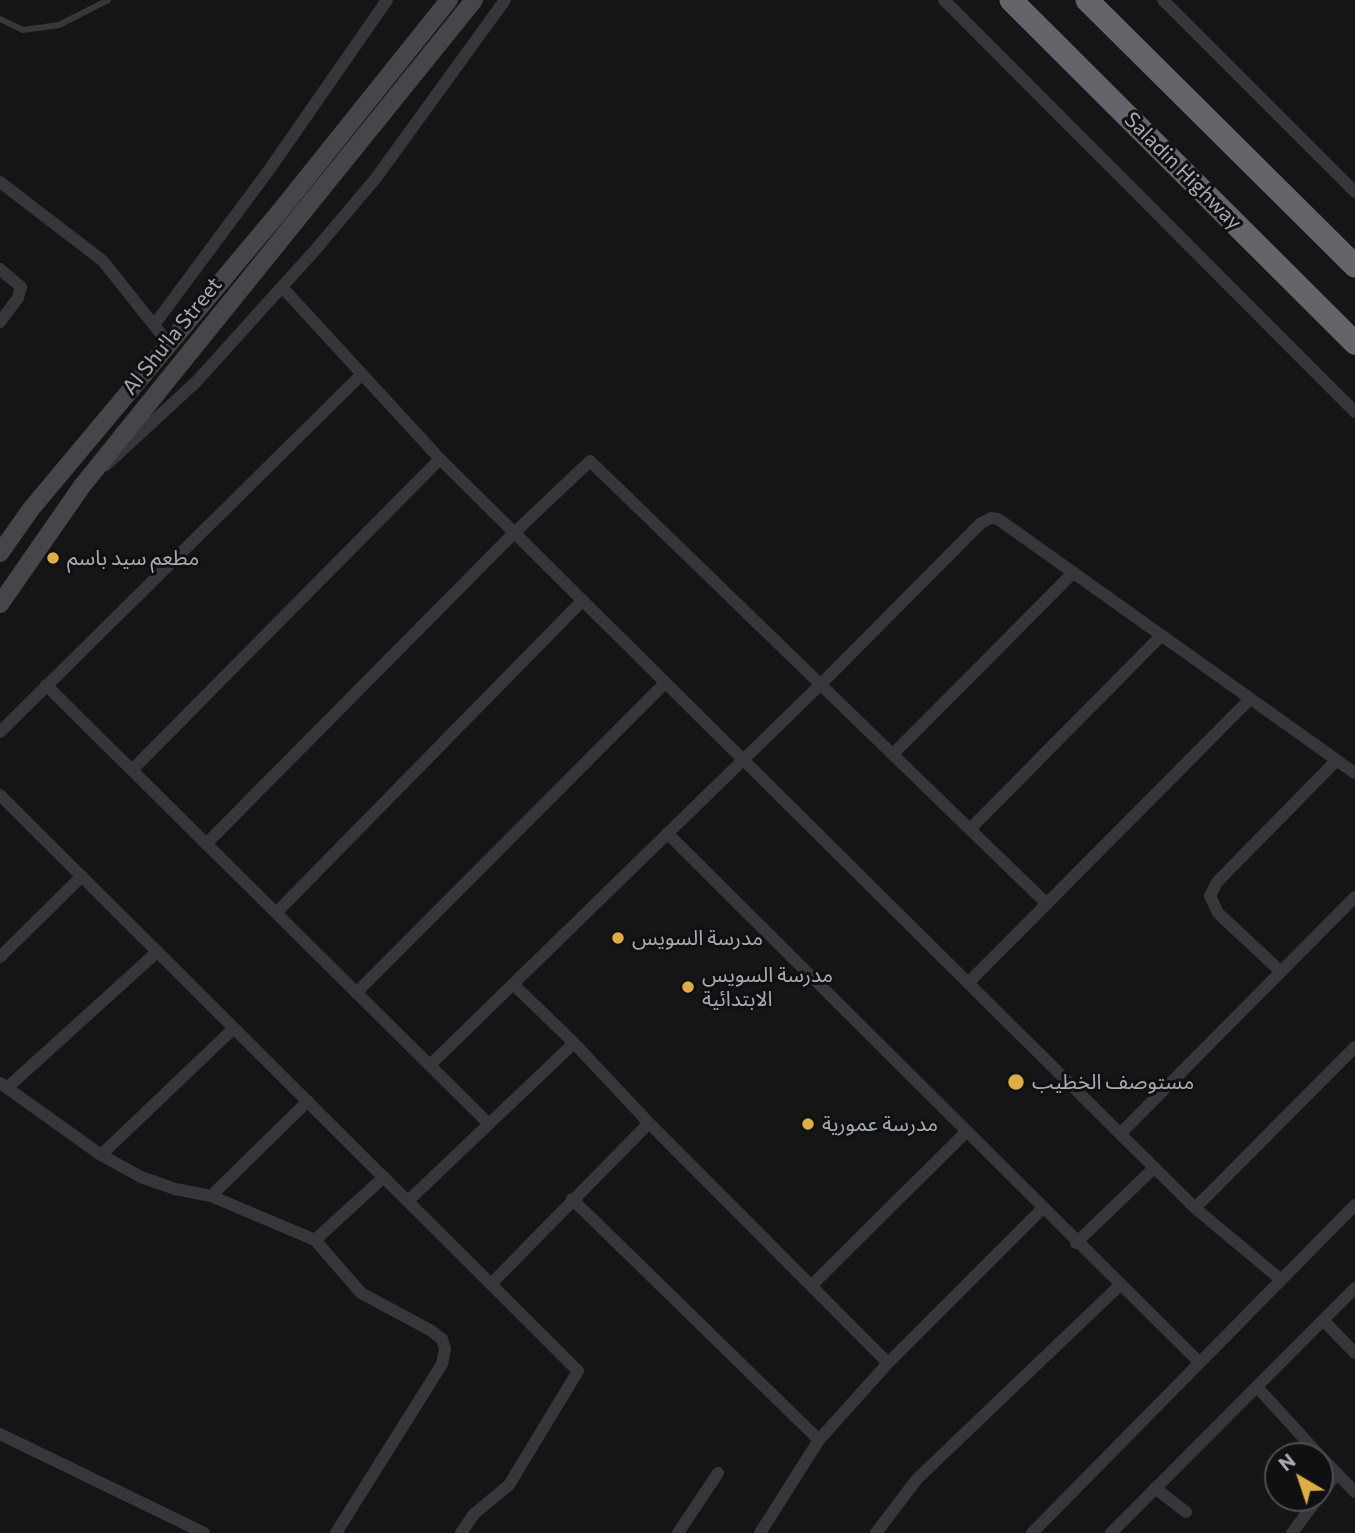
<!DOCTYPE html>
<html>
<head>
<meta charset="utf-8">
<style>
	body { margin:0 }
	#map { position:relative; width:1355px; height:1533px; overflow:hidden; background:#151516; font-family:Commissioner,sans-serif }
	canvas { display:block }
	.north { position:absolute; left:1264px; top:1442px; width:70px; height:70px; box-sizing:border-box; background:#101011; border:2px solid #4d4e53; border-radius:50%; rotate:321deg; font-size:19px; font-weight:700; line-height:28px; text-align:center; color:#a8abb5 }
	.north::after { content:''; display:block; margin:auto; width:24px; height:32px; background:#ddae45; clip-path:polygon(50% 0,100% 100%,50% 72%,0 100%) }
</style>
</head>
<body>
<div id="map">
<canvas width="1355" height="1533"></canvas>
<div class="north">N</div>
</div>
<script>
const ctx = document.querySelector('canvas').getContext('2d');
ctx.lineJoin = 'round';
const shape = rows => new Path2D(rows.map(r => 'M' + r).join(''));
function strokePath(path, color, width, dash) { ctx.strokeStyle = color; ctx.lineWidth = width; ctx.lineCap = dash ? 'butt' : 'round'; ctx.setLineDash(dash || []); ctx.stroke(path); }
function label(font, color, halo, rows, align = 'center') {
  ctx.font = font + ' Commissioner,"Noto Sans Arabic",sans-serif'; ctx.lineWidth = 6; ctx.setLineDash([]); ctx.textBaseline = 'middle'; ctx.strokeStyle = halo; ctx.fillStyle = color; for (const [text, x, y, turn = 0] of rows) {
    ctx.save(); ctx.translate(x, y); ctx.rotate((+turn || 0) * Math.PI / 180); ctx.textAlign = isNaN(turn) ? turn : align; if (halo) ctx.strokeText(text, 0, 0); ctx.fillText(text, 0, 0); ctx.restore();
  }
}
strokePath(shape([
	[0,19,23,30,59,25,108,0]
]), '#36373b', 6);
strokePath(shape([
	[944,0,1355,412],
	[1163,0,1355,192],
	[0,182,103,261,168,343],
	[0,269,21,287,18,298,0,322],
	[282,287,440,459,1195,1208,1280,1279],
	[154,325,269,170,387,0],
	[106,465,197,381,316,249,376,178,505,0],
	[46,685,489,1124],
	[0,732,361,375],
	[894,753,1072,574],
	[132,770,440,459],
	[0,795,578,1371,509,1485,474,1514,461,1533],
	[970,829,1160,637],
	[667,833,1199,1362],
	[206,844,514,533,590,461,1047,904],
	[276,913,582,601],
	[0,957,82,876],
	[1279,970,1218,913,1210,896,1217,882,1337,760],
	[968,983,1250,699],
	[513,984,574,1043,649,1123,888,1363],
	[356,993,665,683],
	[430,1065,821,684,981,523,991,518,998,519,1355,773],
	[0,1083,101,1155,141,1177,175,1189,211,1196,315,1240,361,1293,430,1330,442,1339,445,1349,442,1364,336,1533],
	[8,1087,157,952],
	[1120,1134,1355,897],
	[101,1155,234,1028],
	[211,1196,308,1101],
	[572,1199,819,1440],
	[408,1201,574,1043],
	[1195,1208,1355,1047],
	[315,1240,384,1177],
	[1076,1243,1154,1168],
	[491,1284,649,1123],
	[812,1285,966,1132],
	[1324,1321,1355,1353],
	[1257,1387,1320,1456],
	[0,1434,204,1533],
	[1320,1456,1355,1492],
	[1155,1488,1186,1512],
	[1320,1496,1336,1474],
	[678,1533,718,1473],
	[760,1533,819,1440,888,1363,1042,1209],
	[876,1533,917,1479,1119,1286],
	[1032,1533,1355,1205],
	[1111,1533,1355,1288],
	[1292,1533,1318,1498]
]), '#36373b', 12);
strokePath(shape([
	[0,553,31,509,281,210,449,0],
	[0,604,82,486,474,0]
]), '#44464a', 18);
strokePath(shape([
	[1011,0,1355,343],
	[1087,0,1355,266]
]), '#63656b', 23);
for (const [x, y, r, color] of [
	[53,558,7,"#ddae45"],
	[618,938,7,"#ddae45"],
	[688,987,7,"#ddae45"],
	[1016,1082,9,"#ddae45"],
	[808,1124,7,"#ddae45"]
]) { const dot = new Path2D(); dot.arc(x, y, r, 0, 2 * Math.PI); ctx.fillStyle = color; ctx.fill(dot); strokePath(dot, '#101011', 2.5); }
label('21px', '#a8abb5', '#101011', [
	["Saladin Highway",1183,171,45],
	["Al Shu'la Street",172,336,-51]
]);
label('21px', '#a8abb5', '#101011', [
	["مطعم سيد باسم",67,558],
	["مدرسة السويس",632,938],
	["مدرسة السويس",702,975],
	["الابتدائية",702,999],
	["مستوصف الخطيب",1032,1082],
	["مدرسة عمورية",822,1124]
], 'left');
</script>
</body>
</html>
